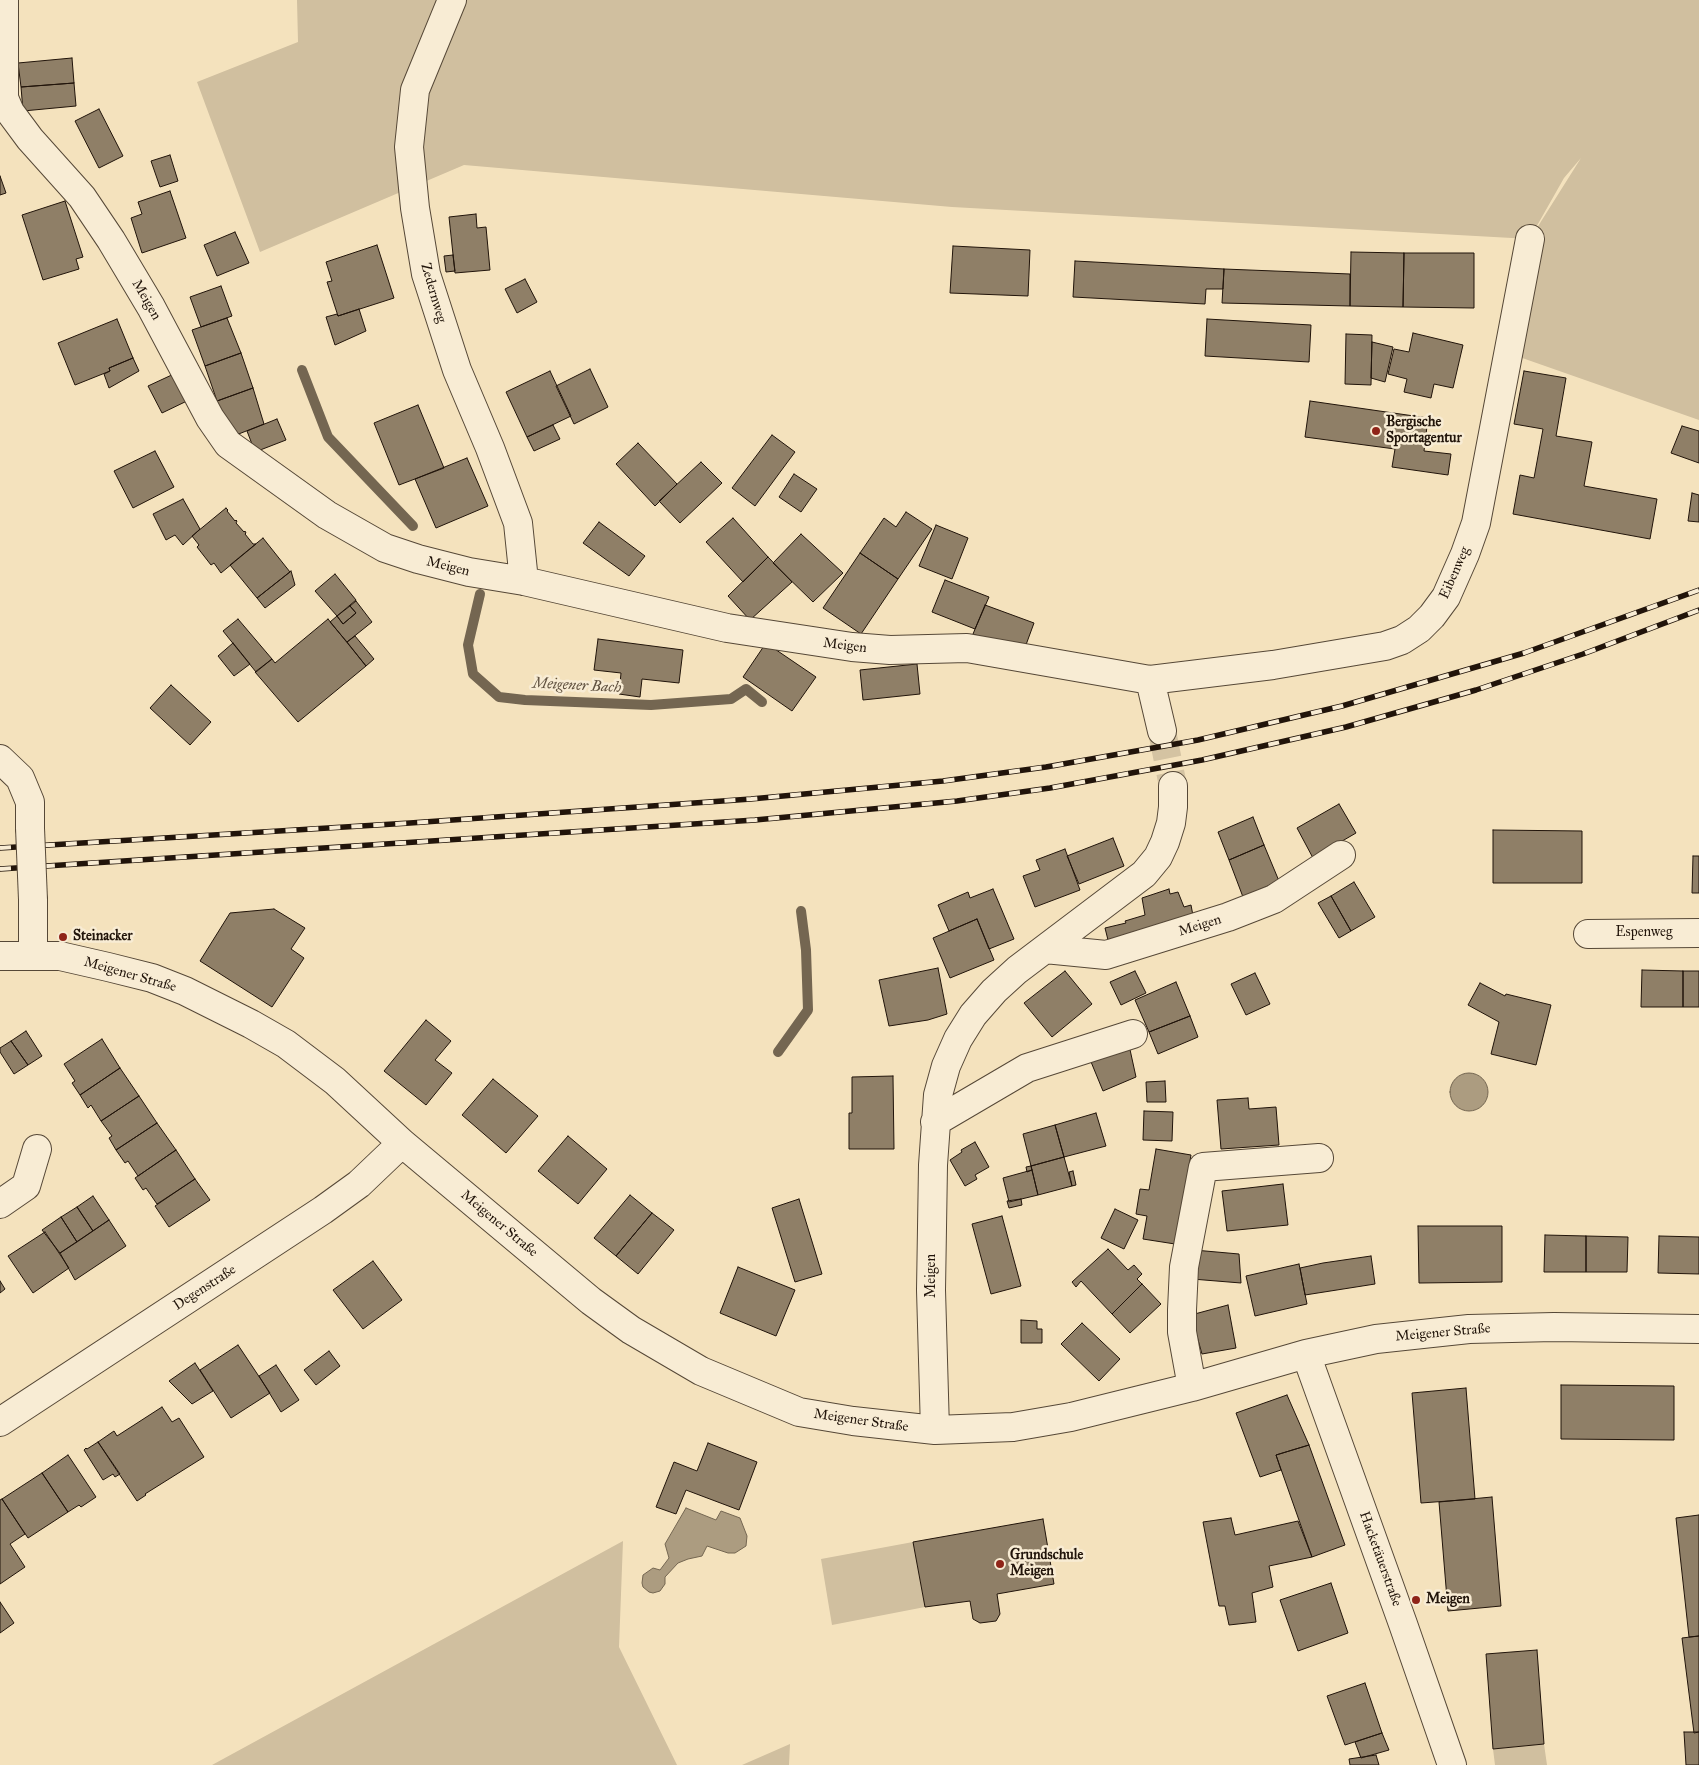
<!DOCTYPE html>
<html>
<head>
<meta charset="utf-8">
<style>
	body { margin:0 }
	canvas { display:block; background:#f4e2bd }
</style>
</head>
<body>
<canvas width="1699" height="1765"></canvas>
<script>
const ctx = document.querySelector('canvas').getContext('2d');
ctx.lineJoin = 'round';
function fill(path, color) { ctx.fillStyle = color; ctx.fill(path, 'evenodd'); }
const shape = rows => new Path2D(rows.map(r => 'M' + r).join(''));
function strokePath(path, color, width, dash) { ctx.strokeStyle = color; ctx.lineWidth = width; ctx.lineCap = dash ? 'butt' : 'round'; ctx.setLineDash(dash || []); ctx.stroke(path); }
function label(font, color, halo, rows, align = 'center') {
  ctx.font = font + ' "IM FELL Great Primer",serif'; ctx.lineWidth = 5; ctx.setLineDash([]); ctx.textBaseline = 'middle'; ctx.strokeStyle = halo; ctx.fillStyle = color; for (const [text, x, y, turn = 0] of rows) {
    ctx.save(); ctx.translate(x, y); ctx.rotate((+turn || 0) * Math.PI / 180); ctx.textAlign = isNaN(turn) ? turn : align; if (halo) ctx.strokeText(text, 0, 0); ctx.fillText(text, 0, 0); ctx.restore();
  }
}
fill(shape([
	[297,0,1699,0,1699,420,1508,353,1530,239,952,207,464,165,260,252,197,82,298,42],
	[1581,158,1535,231,1534,231,1564,178],
	[623,1541,619,1647,677,1765,212,1765],
	[913,1542,925,1607,832,1625,821,1559],
	[790,1744,789,1765,742,1765],
	[1544,1744,1547,1765,1495,1765,1493,1749]
]), '#d0bf9f');
const water = shape([
	'1450 1092a19 19 0 1 1 38 0a19 19 0 1 1-38 0Z',
	[686,1508,716,1520,721,1511,740,1518,747,1536,746,1546,735,1553,728,1553,707,1546,702,1556,688,1559,678,1563,665,1577,665,1584,660,1591,653,1593,649,1592,643,1587,642,1583,643,1575,653,1568,660,1570,669,1558,665,1544,686,1508]
]);
fill(water, '#ac9c80');
strokePath(water, '#746651', 1);
strokePath(shape([
	[302,370,328,437,413,526],
	[480,594,468,645,473,674,499,697,525,700,651,705,731,699,746,689,762,702],
	[778,1052,808,1010,806,950,801,911]
]), '#746651', 10);
const building = shape([
	[72,58,74,83,21,87,18,63,72,58],
	[74,83,76,106,23,111,21,87,74,83],
	[99,109,123,156,99,168,75,121,99,109],
	[170,155,178,181,160,187,151,161,170,155],
	[0,176,6,193,0,195,0,176],
	[170,191,186,238,142,253,131,218,142,214,138,202,170,191],
	[65,201,83,257,76,259,79,269,43,280,22,215,65,201],
	[476,214,477,228,486,227,490,270,455,273,449,217,476,214],
	[235,232,249,263,217,276,204,245,235,232],
	[377,245,394,298,338,316,327,282,332,281,326,262,377,245],
	[953,246,1030,250,1028,296,950,293,953,246],
	[1351,252,1404,253,1403,307,1350,306,1351,252],
	[1404,253,1474,253,1474,308,1403,307,1404,253],
	[453,255,455,271,446,272,444,256,453,255],
	[1075,261,1224,269,1223,289,1206,289,1205,304,1073,297,1075,261],
	[1224,269,1350,274,1350,306,1222,303,1224,269],
	[525,279,537,302,517,313,505,289,525,279],
	[221,286,232,316,201,327,190,297,221,286],
	[359,309,366,331,335,345,326,317,337,314,338,316,359,309],
	[227,318,241,353,205,366,192,330,227,318],
	[117,319,133,358,109,368,110,371,75,385,58,343,117,319],
	[1207,319,1311,325,1309,362,1205,356,1207,319],
	[1413,333,1463,345,1453,388,1434,384,1431,398,1404,392,1407,379,1388,374,1394,349,1409,352,1413,333],
	[1346,334,1372,335,1371,385,1345,384,1346,334],
	[1372,342,1393,347,1385,382,1371,378,1372,342],
	[241,353,253,388,217,401,205,366,241,353],
	[133,358,139,371,109,388,104,374,110,371,109,368,133,358],
	[590,369,608,407,574,424,556,386,590,369],
	[550,371,571,416,527,437,506,392,550,371],
	[1524,371,1566,378,1556,436,1592,442,1584,486,1657,499,1650,539,1513,514,1520,475,1534,478,1543,429,1514,424,1524,371],
	[176,373,189,400,162,413,148,386,176,373],
	[253,388,264,424,231,437,217,401,253,388],
	[1310,401,1428,418,1424,451,1451,454,1448,475,1392,467,1395,449,1305,437,1310,401],
	[418,405,444,468,399,485,374,423,418,405],
	[277,419,286,440,255,452,247,431,277,419],
	[553,425,560,439,534,451,527,437,553,425],
	[1682,426,1699,431,1699,463,1671,453,1682,426],
	[772,435,795,452,755,506,732,488,772,435],
	[638,443,677,484,655,506,616,464,638,443],
	[155,451,174,487,133,508,114,471,155,451],
	[467,458,488,506,436,528,415,479,467,458],
	[701,462,722,483,680,523,659,501,701,462],
	[794,474,817,489,801,512,779,497,794,474],
	[1692,493,1699,495,1699,522,1688,521,1692,493],
	[183,499,200,529,183,545,175,535,166,540,153,514,183,499],
	[226,508,228,510,227,511,235,521,236,520,237,521,236,523,244,532,245,531,246,533,245,534,253,544,256,544,221,573,214,563,211,565,197,547,199,545,192,536,226,508],
	[906,512,932,529,898,579,860,553,884,518,896,527,906,512],
	[733,518,768,557,743,582,706,542,733,518],
	[599,522,645,556,629,576,583,543,599,522],
	[936,525,968,538,952,579,919,566,936,525],
	[801,534,843,573,813,602,773,563,801,534],
	[263,538,290,572,257,598,230,565,263,538],
	[860,553,898,579,861,634,823,608,860,553],
	[768,557,792,582,750,620,728,596,768,557],
	[291,571,295,585,265,608,257,598,291,571],
	[335,574,356,600,337,616,315,591,335,574],
	[945,580,989,597,975,629,932,612,945,580],
	[356,601,372,622,347,642,330,622,337,616,343,624,356,613,350,606,356,601],
	[985,605,1034,623,1023,653,973,634,985,605],
	[350,606,356,613,343,624,337,616,350,606],
	[238,619,272,659,256,672,223,631,238,619],
	[328,619,366,666,298,722,255,672,272,659,275,663,328,619],
	[355,636,374,659,366,666,347,642,355,636],
	[598,639,683,650,679,683,642,679,640,697,619,694,621,673,594,670,598,639],
	[233,643,250,664,234,676,218,656,233,643],
	[766,643,816,677,792,711,743,677,766,643],
	[917,664,920,694,863,700,860,670,917,664],
	[171,685,211,722,190,745,150,708,171,685],
	[1339,804,1356,833,1313,858,1297,828,1339,804],
	[1253,817,1264,845,1229,860,1218,832,1253,817],
	[1493,830,1582,831,1582,883,1493,883,1493,830],
	[1113,838,1124,866,1079,884,1067,856,1113,838],
	[1264,845,1279,881,1243,897,1229,860,1264,845],
	[1065,849,1080,890,1035,907,1023,876,1040,870,1036,860,1065,849],
	[1693,856,1699,856,1699,893,1692,893,1693,856],
	[1354,882,1375,917,1351,931,1331,896,1354,882],
	[993,889,1014,939,989,949,977,919,949,931,938,905,968,892,970,898,993,889],
	[1169,889,1170,894,1178,892,1184,907,1191,905,1194,921,1110,948,1105,928,1126,923,1125,921,1145,915,1142,898,1169,889],
	[1331,896,1351,931,1339,938,1318,903,1331,896],
	[274,909,305,928,291,949,304,958,272,1007,200,961,230,913,274,909],
	[977,919,994,960,950,978,933,938,977,919],
	[938,968,947,1014,928,1020,889,1026,879,980,938,968],
	[1642,970,1683,971,1683,1007,1641,1007,1642,970],
	[1065,971,1092,1004,1052,1037,1024,1003,1065,971],
	[1135,971,1146,993,1121,1005,1110,982,1135,971],
	[1683,971,1699,971,1699,1007,1683,1007,1683,971],
	[1255,973,1270,1004,1246,1015,1231,984,1255,973],
	[1176,982,1190,1016,1149,1032,1135,1000,1176,982],
	[1480,983,1505,996,1506,994,1551,1005,1536,1065,1491,1054,1499,1022,1468,1005,1480,983],
	[1190,1016,1198,1037,1158,1054,1149,1032,1190,1016],
	[426,1020,451,1041,435,1060,452,1073,426,1105,384,1071,426,1020],
	[26,1031,42,1056,28,1065,11,1041,26,1031],
	[102,1039,120,1068,80,1095,72,1083,75,1081,64,1064,102,1039],
	[11,1041,28,1065,14,1074,0,1052,0,1048,11,1041],
	[1129,1045,1136,1077,1103,1091,1089,1057,1129,1045],
	[120,1068,139,1096,101,1121,91,1105,88,1108,80,1095,120,1068],
	[893,1076,894,1149,849,1149,849,1113,852,1113,852,1077,893,1076],
	[493,1079,538,1116,506,1153,462,1115,493,1079],
	[1165,1081,1166,1102,1147,1102,1146,1082,1165,1081],
	[139,1096,157,1123,116,1150,109,1138,112,1136,101,1121,139,1096],
	[1248,1098,1249,1109,1276,1107,1279,1145,1221,1149,1217,1100,1248,1098],
	[1144,1111,1173,1112,1172,1141,1143,1140,1144,1111],
	[1096,1113,1106,1146,1064,1157,1055,1125,1096,1113],
	[157,1123,176,1150,138,1176,128,1161,125,1163,116,1150,157,1123],
	[1055,1125,1064,1157,1031,1166,1023,1134,1055,1125],
	[568,1136,607,1169,578,1204,538,1171,568,1136],
	[975,1142,989,1167,975,1175,977,1179,965,1186,950,1160,962,1152,961,1150,975,1142],
	[1156,1149,1191,1155,1175,1244,1143,1239,1147,1216,1136,1214,1140,1189,1149,1190,1156,1149],
	[176,1150,195,1179,157,1204,146,1188,143,1190,135,1178,176,1150],
	[1064,1157,1072,1186,1038,1195,1031,1166,1064,1157],
	[1031,1166,1032,1170,1027,1172,1026,1167,1031,1166],
	[1032,1170,1038,1195,1009,1202,1003,1178,1032,1170],
	[1073,1171,1076,1185,1072,1186,1069,1172,1073,1171],
	[195,1179,210,1200,169,1227,155,1206,195,1179],
	[1283,1184,1288,1225,1227,1231,1222,1191,1283,1184],
	[630,1195,652,1213,616,1256,594,1238,630,1195],
	[93,1196,109,1220,93,1231,77,1207,93,1196],
	[799,1199,822,1274,795,1282,772,1208,799,1199],
	[1021,1199,1022,1205,1009,1208,1007,1201,1021,1199],
	[77,1207,93,1231,77,1242,61,1217,77,1207],
	[1115,1209,1138,1220,1124,1249,1101,1238,1115,1209],
	[652,1213,674,1230,638,1274,616,1256,652,1213],
	[1002,1216,1021,1286,991,1294,972,1224,1002,1216],
	[61,1217,77,1242,60,1253,42,1230,61,1217],
	[109,1220,126,1246,75,1280,60,1253,109,1220],
	[1418,1226,1502,1226,1502,1282,1419,1283,1418,1226],
	[45,1232,69,1268,33,1293,8,1256,45,1232],
	[1545,1235,1586,1236,1586,1272,1544,1272,1545,1235],
	[1586,1236,1628,1237,1627,1272,1586,1272,1586,1236],
	[1659,1236,1699,1237,1699,1274,1658,1273,1659,1236],
	[1108,1249,1128,1270,1134,1265,1142,1274,1137,1279,1142,1284,1112,1314,1081,1281,1076,1287,1072,1282,1108,1249],
	[1194,1250,1239,1254,1241,1283,1192,1279,1194,1250],
	[1371,1256,1375,1284,1305,1295,1300,1268,1323,1263,1371,1256],
	[373,1261,402,1300,363,1329,333,1290,373,1261],
	[1299,1264,1307,1304,1255,1316,1246,1276,1299,1264],
	[738,1267,795,1290,776,1336,720,1313,738,1267],
	[0,1281,5,1289,0,1293,0,1281],
	[1142,1284,1161,1304,1130,1333,1112,1314,1142,1284],
	[1228,1305,1236,1348,1202,1354,1191,1315,1228,1305],
	[1021,1320,1037,1321,1037,1329,1042,1329,1042,1343,1021,1343,1021,1320],
	[1082,1323,1120,1359,1099,1381,1061,1344,1082,1323],
	[238,1345,270,1393,231,1418,200,1370,238,1345],
	[329,1351,340,1366,316,1385,304,1370,329,1351],
	[195,1363,213,1391,192,1404,169,1381,195,1363],
	[276,1365,299,1400,281,1412,259,1376,276,1365],
	[1561,1385,1674,1386,1674,1440,1561,1439,1561,1385],
	[1466,1388,1475,1499,1421,1503,1412,1393,1466,1388],
	[1287,1395,1309,1445,1276,1455,1281,1470,1260,1477,1236,1413,1287,1395],
	[162,1407,172,1422,179,1418,204,1457,145,1494,146,1495,137,1501,98,1442,114,1431,117,1436,162,1407],
	[98,1442,120,1474,115,1477,113,1474,103,1480,84,1450,86,1448,87,1449,98,1442],
	[708,1443,757,1462,739,1510,686,1490,676,1514,656,1507,674,1462,697,1471,708,1443],
	[1309,1445,1345,1545,1312,1557,1276,1455,1309,1445],
	[68,1455,96,1497,81,1507,79,1505,68,1512,42,1473,68,1455],
	[42,1473,68,1512,28,1538,2,1499,42,1473],
	[1492,1497,1501,1606,1448,1611,1439,1502,1492,1497],
	[2,1499,25,1534,10,1544,25,1567,0,1584,0,1500,2,1499],
	[1699,1515,1699,1636,1689,1637,1676,1518,1699,1515],
	[1231,1518,1235,1535,1298,1521,1312,1557,1269,1566,1273,1587,1252,1593,1256,1622,1229,1625,1225,1606,1219,1606,1203,1522,1231,1518],
	[1043,1519,1054,1584,997,1594,1000,1614,996,1621,980,1623,973,1619,970,1601,925,1607,913,1542,1043,1519],
	[1331,1583,1348,1633,1298,1651,1280,1600,1331,1583],
	[0,1602,14,1623,0,1633,0,1602],
	[1699,1636,1699,1732,1694,1733,1682,1638,1699,1636],
	[1537,1650,1544,1744,1493,1749,1486,1654,1537,1650],
	[1365,1683,1382,1733,1345,1745,1327,1696,1365,1683],
	[1684,1732,1699,1732,1699,1765,1686,1765,1684,1732],
	[1382,1733,1389,1750,1361,1758,1355,1742,1382,1733],
	[1376,1755,1379,1765,1350,1765,1349,1759,1376,1755]
]);
fill(building, '#8f7f67');
strokePath(building, '#21140a', 1);
strokePath(shape([
	[1162,731,1173,786]
]), '#d4c3a2', 28, [28, 14]);
const minor = shape([
	[4,0,4,98,10,112,30,139,82,197,111,240,151,307,210,418,228,444,327,515,385,548,418,559,469,572,524,581,727,628,852,647,890,650,967,648,1150,680,1273,665,1385,646,1402,640,1419,629,1432,616,1446,597,1465,554,1476,523,1530,239],
	[452,0,415,90,409,147,415,208,426,274,457,370,490,448,518,523,524,581],
	[1150,680,1162,731],
	[0,759,20,778,30,802,30,828],
	[33,900,33,955],
	[1588,934,1699,933],
	[1045,949,1106,955,1228,917,1274,899,1341,855],
	[0,956,60,956,108,967,152,978,185,991,251,1024,286,1044,335,1081,402,1143,591,1301,631,1330,701,1371,799,1412,853,1421,935,1430,1013,1427,1071,1417,1192,1387,1306,1354,1376,1339,1469,1329,1554,1327,1699,1329],
	[935,1122,1027,1068,1133,1034],
	[0,1204,26,1186,37,1149],
	[1306,1354,1403,1624,1452,1765],
	[1192,1387,1182,1332,1182,1310,1184,1267,1203,1167,1319,1158],
	[0,1422,323,1210,359,1184,402,1143],
	[935,1430,931,1290,933,1165,938,1095,946,1066,958,1039,973,1015,994,991,1017,970,1144,874,1158,857,1165,842,1171,823,1173,807,1173,786]
]);
strokePath(minor, '#564837', 30);
strokePath(minor, '#f8ecd4', 28);
const rail = shape([
	[0,848,410,823,751,799,943,781,1046,767,1198,740,1342,706,1524,653,1699,590],
	[0,869,755,820,957,801,1050,788,1202,760,1346,727,1476,690,1583,654,1699,610]
]);
strokePath(rail, '#21140a', 5.5);
strokePath(rail, '#f8ecd4', 4, [11]);
const minorBridge = shape([
	[30,828,33,900]
]);
strokePath(minorBridge, '#564837', 30, []);
strokePath(minorBridge, '#f8ecd4', 28);
for (const [x, y, r, color] of [
	[1376,431,5,"#8f2418"],
	[63,937,5,"#8f2418"],
	[1000,1564,5,"#8f2418"],
	[1416,1600,5,"#8f2418"]
]) { const dot = new Path2D(); dot.arc(x, y, r, 0, 2 * Math.PI); ctx.fillStyle = color; ctx.fill(dot); strokePath(dot, '#f8ecd4', 2); }
label('14px', '#21140a', '#f8ecd4', [
	["Zedernweg",433,293,74],
	["Meigen",146,300,60],
	["Meigen",448,567,14],
	["Eibenweg",1455,573,-66],
	["Meigen",845,646,7],
	["Meigen",1200,926,-17],
	["Espenweg",1644,933],
	["Meigener Straße",130,975,16],
	["Meigener Straße",499,1224,40],
	["Meigen",932,1276,-90],
	["Degenstraße",205,1288,-33],
	["Meigener Straße",1443,1333,-5],
	["Meigener Straße",861,1421,8],
	["Hacketäuerstraße",1380,1559,70]
]);
label('bold 14px', '#21140a', '#f8ecd4', [
	["Bergische",1386,423],
	["Sportagentur",1386,439],
	["Steinacker",73,937],
	["Grundschule",1010,1556],
	["Meigen",1010,1572],
	["Meigen",1426,1600]
], 'left');
label('italic 15px', '#60513f', '#f8ecd4', [
	["Meigener Bach",577,686,3]
]);
</script>
</body>
</html>
